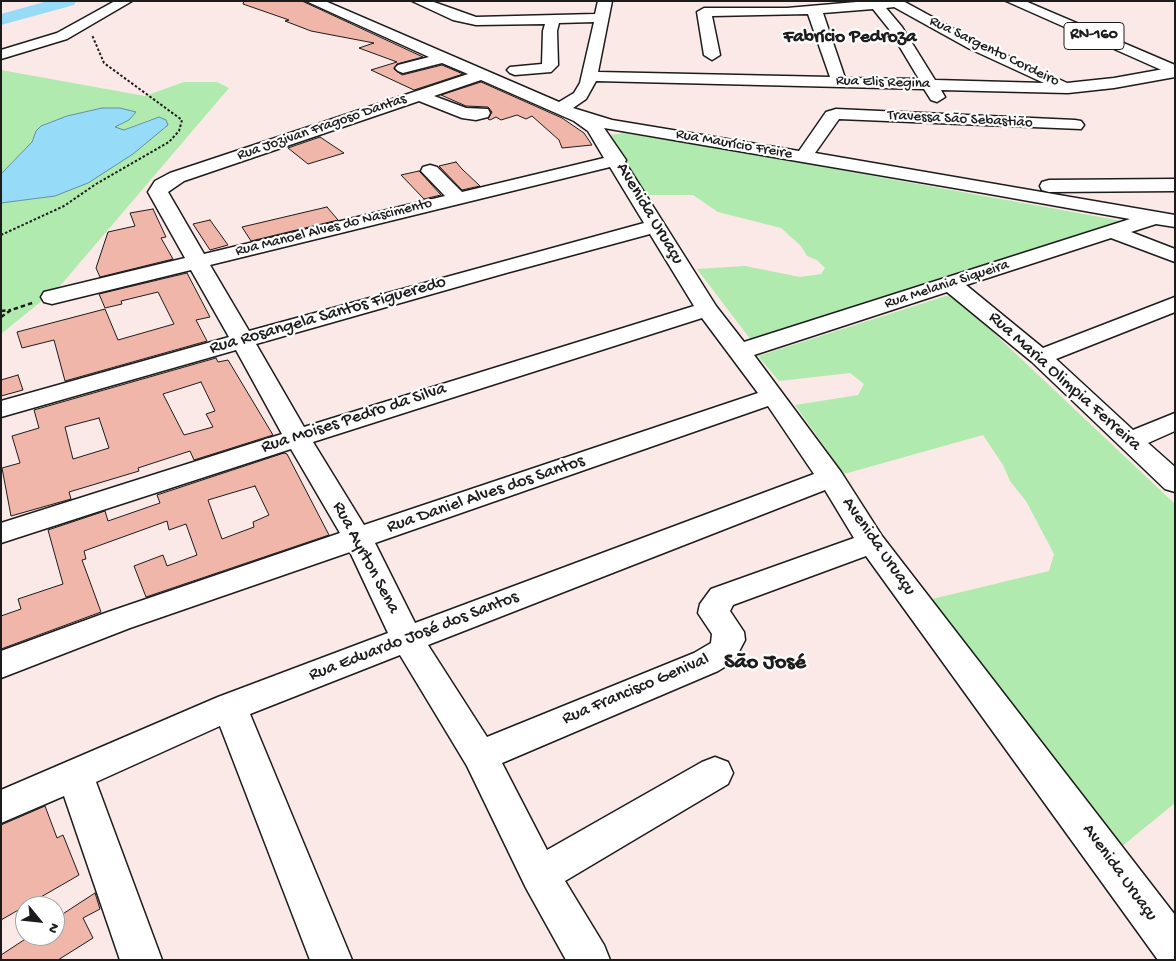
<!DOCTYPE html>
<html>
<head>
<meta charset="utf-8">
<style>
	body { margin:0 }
	#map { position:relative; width:1176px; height:961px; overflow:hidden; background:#fae9e6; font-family:"Gochi Hand",sans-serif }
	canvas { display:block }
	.frame { position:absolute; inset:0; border:2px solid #1c1c1c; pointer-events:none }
	.north { position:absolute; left:15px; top:896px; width:50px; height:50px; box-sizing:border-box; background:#fff; border:1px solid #a4a4a4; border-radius:50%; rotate:118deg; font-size:14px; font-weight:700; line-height:20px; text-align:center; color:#1c1c1c }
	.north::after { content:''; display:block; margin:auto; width:18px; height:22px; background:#1c1c1c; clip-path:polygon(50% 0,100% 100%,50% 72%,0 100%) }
</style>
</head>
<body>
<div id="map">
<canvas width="1176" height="961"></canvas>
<div class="frame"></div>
<div class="north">N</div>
</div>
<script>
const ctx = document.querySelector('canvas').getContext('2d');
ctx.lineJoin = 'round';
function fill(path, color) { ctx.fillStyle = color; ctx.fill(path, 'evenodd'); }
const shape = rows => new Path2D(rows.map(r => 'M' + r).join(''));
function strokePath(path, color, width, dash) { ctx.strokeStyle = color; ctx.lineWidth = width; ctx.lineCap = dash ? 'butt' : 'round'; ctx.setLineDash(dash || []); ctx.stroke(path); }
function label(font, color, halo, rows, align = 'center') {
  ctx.font = font + ' "Gochi Hand",sans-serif'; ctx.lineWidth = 4.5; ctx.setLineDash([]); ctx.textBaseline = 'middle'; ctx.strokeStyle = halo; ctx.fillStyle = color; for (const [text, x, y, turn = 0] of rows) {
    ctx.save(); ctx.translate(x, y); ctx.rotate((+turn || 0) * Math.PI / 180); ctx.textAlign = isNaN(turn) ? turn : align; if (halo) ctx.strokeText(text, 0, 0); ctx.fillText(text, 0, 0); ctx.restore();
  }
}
fill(shape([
	[1,70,145,96,184,82,217,82,229,88,60,286,1,334,1,203,55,196,151,119,124,130,115,127,102,108,67,116,41,126,36,131,32,142,1,174],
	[623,133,730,150,1128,222,751,340,697,269,745,266,800,277,821,274,825,268,817,260,807,256,801,246,781,228,718,212,693,195,645,195,605,136],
	[949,295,981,321,1175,504,1175,803,1115,852,928,600,1049,571,1054,554,1026,501,1010,481,1003,465,983,435,844,474,795,405,858,395,864,384,850,373,779,381,758,356]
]), '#b0eaae');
const water = shape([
	[102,108,120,108,136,112,129,120,115,127,124,130,159,117,166,120,168,125,133,154,88,183,55,196,1,203,1,174,32,142,36,131,41,126,67,116,102,108]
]);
fill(water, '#96dbf8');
strokePath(water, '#658fa0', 1);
fill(shape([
	[48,1,76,1,74,5,1,25,1,14,48,1]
]), '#96dbf8');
const building = shape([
	[244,1,302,1,423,57,397,64,394,69,402,75,442,65,463,74,414,90,371,70,397,62,359,48,374,43,311,31,285,21,289,20,243,4,244,1],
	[481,82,562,118,584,133,592,145,562,148,559,140,532,116,526,119,517,115,501,120,496,117,490,120,488,119,492,112,488,107,466,106,441,95,481,82],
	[320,137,344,153,308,164,288,148,320,137],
	[456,162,462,169,480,186,462,190,439,166,456,162],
	[419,171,420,172,441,195,424,199,401,175,419,171],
	[327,207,338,220,251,241,242,227,327,207],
	[153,209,166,237,161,238,173,259,100,277,96,268,108,232,135,226,130,213,153,209],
	[210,220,228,245,210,250,193,224,210,220],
	[187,273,210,317,196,320,207,341,65,381,54,340,22,348,17,332,105,309,118,340,174,324,158,292,121,301,122,304,105,308,99,294,187,273],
	[216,358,218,362,228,360,273,435,194,460,190,451,138,468,139,471,69,492,71,499,11,516,2,468,20,463,12,436,39,428,34,410,216,358],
	[201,382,215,411,206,414,213,427,184,435,163,394,201,382],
	[99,418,109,448,73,459,65,427,99,418],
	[18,375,23,390,1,396,1,380,18,375],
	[284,453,287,454,329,535,146,597,134,566,163,555,167,566,197,555,186,524,169,530,167,521,84,551,86,559,82,560,101,612,1,649,1,616,21,609,18,599,63,584,48,530,105,511,108,521,160,503,157,495,284,453],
	[255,486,269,515,253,522,254,527,222,539,208,500,255,486],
	[45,806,57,838,63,835,79,875,1,920,1,825,45,806],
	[95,893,100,909,83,918,93,938,58,960,1,960,1,955,30,936,55,936,55,919,95,893]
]);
fill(building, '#f0b6aa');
strokePath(building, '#1c1c1c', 1);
const minor = shape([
	[115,1,132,1,67,39,1,59,1,50,57,33,115,1],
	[306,1,325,1,559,102,574,93,580,83,594,22,559,23,557,31,558,65,551,72,515,75,510,73,507,70,510,67,542,64,543,31,545,24,476,25,453,20,412,1,431,1,476,17,595,14,598,1,612,1,598,72,830,77,808,14,712,16,720,55,712,60,704,55,697,12,704,8,787,8,868,1,903,1,978,42,1067,83,1114,78,1175,67,1175,77,1114,88,1068,93,941,90,945,97,937,102,931,100,924,89,596,81,586,99,573,108,612,120,799,151,826,112,836,109,1075,120,1081,121,1084,125,1081,129,839,119,815,153,1175,215,1175,227,1156,224,1131,232,1175,249,1175,262,1111,238,966,285,1043,348,1175,297,1175,312,1056,359,1133,430,1175,413,1175,431,1148,443,1175,467,1175,492,1165,489,1032,362,947,292,754,355,841,472,882,536,1175,915,1175,960,1158,960,866,556,733,605,730,611,744,632,745,640,734,661,718,671,502,763,547,850,702,762,715,757,728,762,733,773,728,784,565,881,604,945,610,960,566,960,526,888,467,766,400,655,250,714,352,960,310,960,220,726,96,782,162,960,120,960,64,796,1,823,1,790,218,697,388,633,350,552,130,628,1,678,1,651,108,612,340,533,291,449,1,543,1,523,282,434,236,350,1,417,1,401,229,337,191,270,52,304,44,302,41,297,44,292,185,258,148,192,155,181,170,173,468,74,442,63,403,73,398,71,395,68,398,65,429,57,306,1],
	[894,7,968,48,1044,83,935,80,902,27,886,8,894,7],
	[873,9,889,29,919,79,845,78,823,13,873,9],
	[481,80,574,121,588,131,604,158,462,192,437,167,430,165,423,167,421,171,445,196,204,254,168,192,184,181,419,101,462,118,476,120,488,117,490,113,488,109,466,108,434,96,481,80],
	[604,128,984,193,1130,219,744,342,716,306,625,162,626,160,604,128],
	[610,167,644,223,249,331,210,265,610,167],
	[650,234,694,306,304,427,256,344,506,273,650,234],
	[702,318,758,393,364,525,313,442,702,318],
	[768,406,814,474,415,623,375,543,768,406],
	[825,490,854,538,711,589,700,604,698,613,712,634,711,643,694,653,487,737,428,645,825,490],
	[1175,179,1175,191,1049,192,1042,190,1040,186,1042,182,1049,180,1175,179]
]);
const major = shape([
	[1006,1,1025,1,1175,65,1175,76,1006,1]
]);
strokePath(minor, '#1c1c1c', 3);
strokePath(major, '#1c1c1c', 3);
strokePath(shape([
	[1,235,64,206,96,184,169,142,179,131,182,120,104,63,92,35]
]), '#1c1c1c', 2, [2.5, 2]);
strokePath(shape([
	[1,311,11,310],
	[1,317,11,310,35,302]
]), '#1c1c1c', 2.5, [4.5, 3]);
fill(minor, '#fff');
fill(major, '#fff');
label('15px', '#1c1c1c', '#fff', [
	["Rua Sargento Cordeiro",994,52,26],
	["Rua Elis Regina",883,83,2],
	["Travessa São Sebastião",960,120,3],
	["Rua Jozivan Fragoso Dantas",322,128,-19],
	["Rua Maurício Freire",734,145,10],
	["Rua Manoel Alves do Nascimento",334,228,-14],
	["Rua Melania Siqueira",947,285,-18]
]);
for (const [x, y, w] of [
	[1094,36,60]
]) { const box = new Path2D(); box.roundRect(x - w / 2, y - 13.5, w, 27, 4); ctx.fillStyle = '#fff'; ctx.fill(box); strokePath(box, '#1c1c1c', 1); }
label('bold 16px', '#1c1c1c', null, [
	["RN-160",1094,36]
]);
label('18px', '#1c1c1c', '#fff', [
	["Avenida Uruaçu",649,214,59],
	["Rua Rosangela Santos Figueredo",328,316,-16],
	["Rua Maria Olimpia Ferreira",1064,382,42],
	["Rua Moises Pedro da Silva",354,419,-18],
	["Rua Daniel Alves dos Santos",486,495,-19],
	["Avenida Uruaçu",878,547,55],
	["Rua Ayrton Sena",365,558,62],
	["Rua Eduardo José dos Santos",414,637,-21],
	["Rua Francisco Genival",636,690,-23],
	["Avenida Uruaçu",1119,873,54]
]);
label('bold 19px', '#1c1c1c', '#fff', [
	["Fabrício Pedroza",850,38]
]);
label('bold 22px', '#1c1c1c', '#fff', [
	["São José",765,664]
]);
</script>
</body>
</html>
